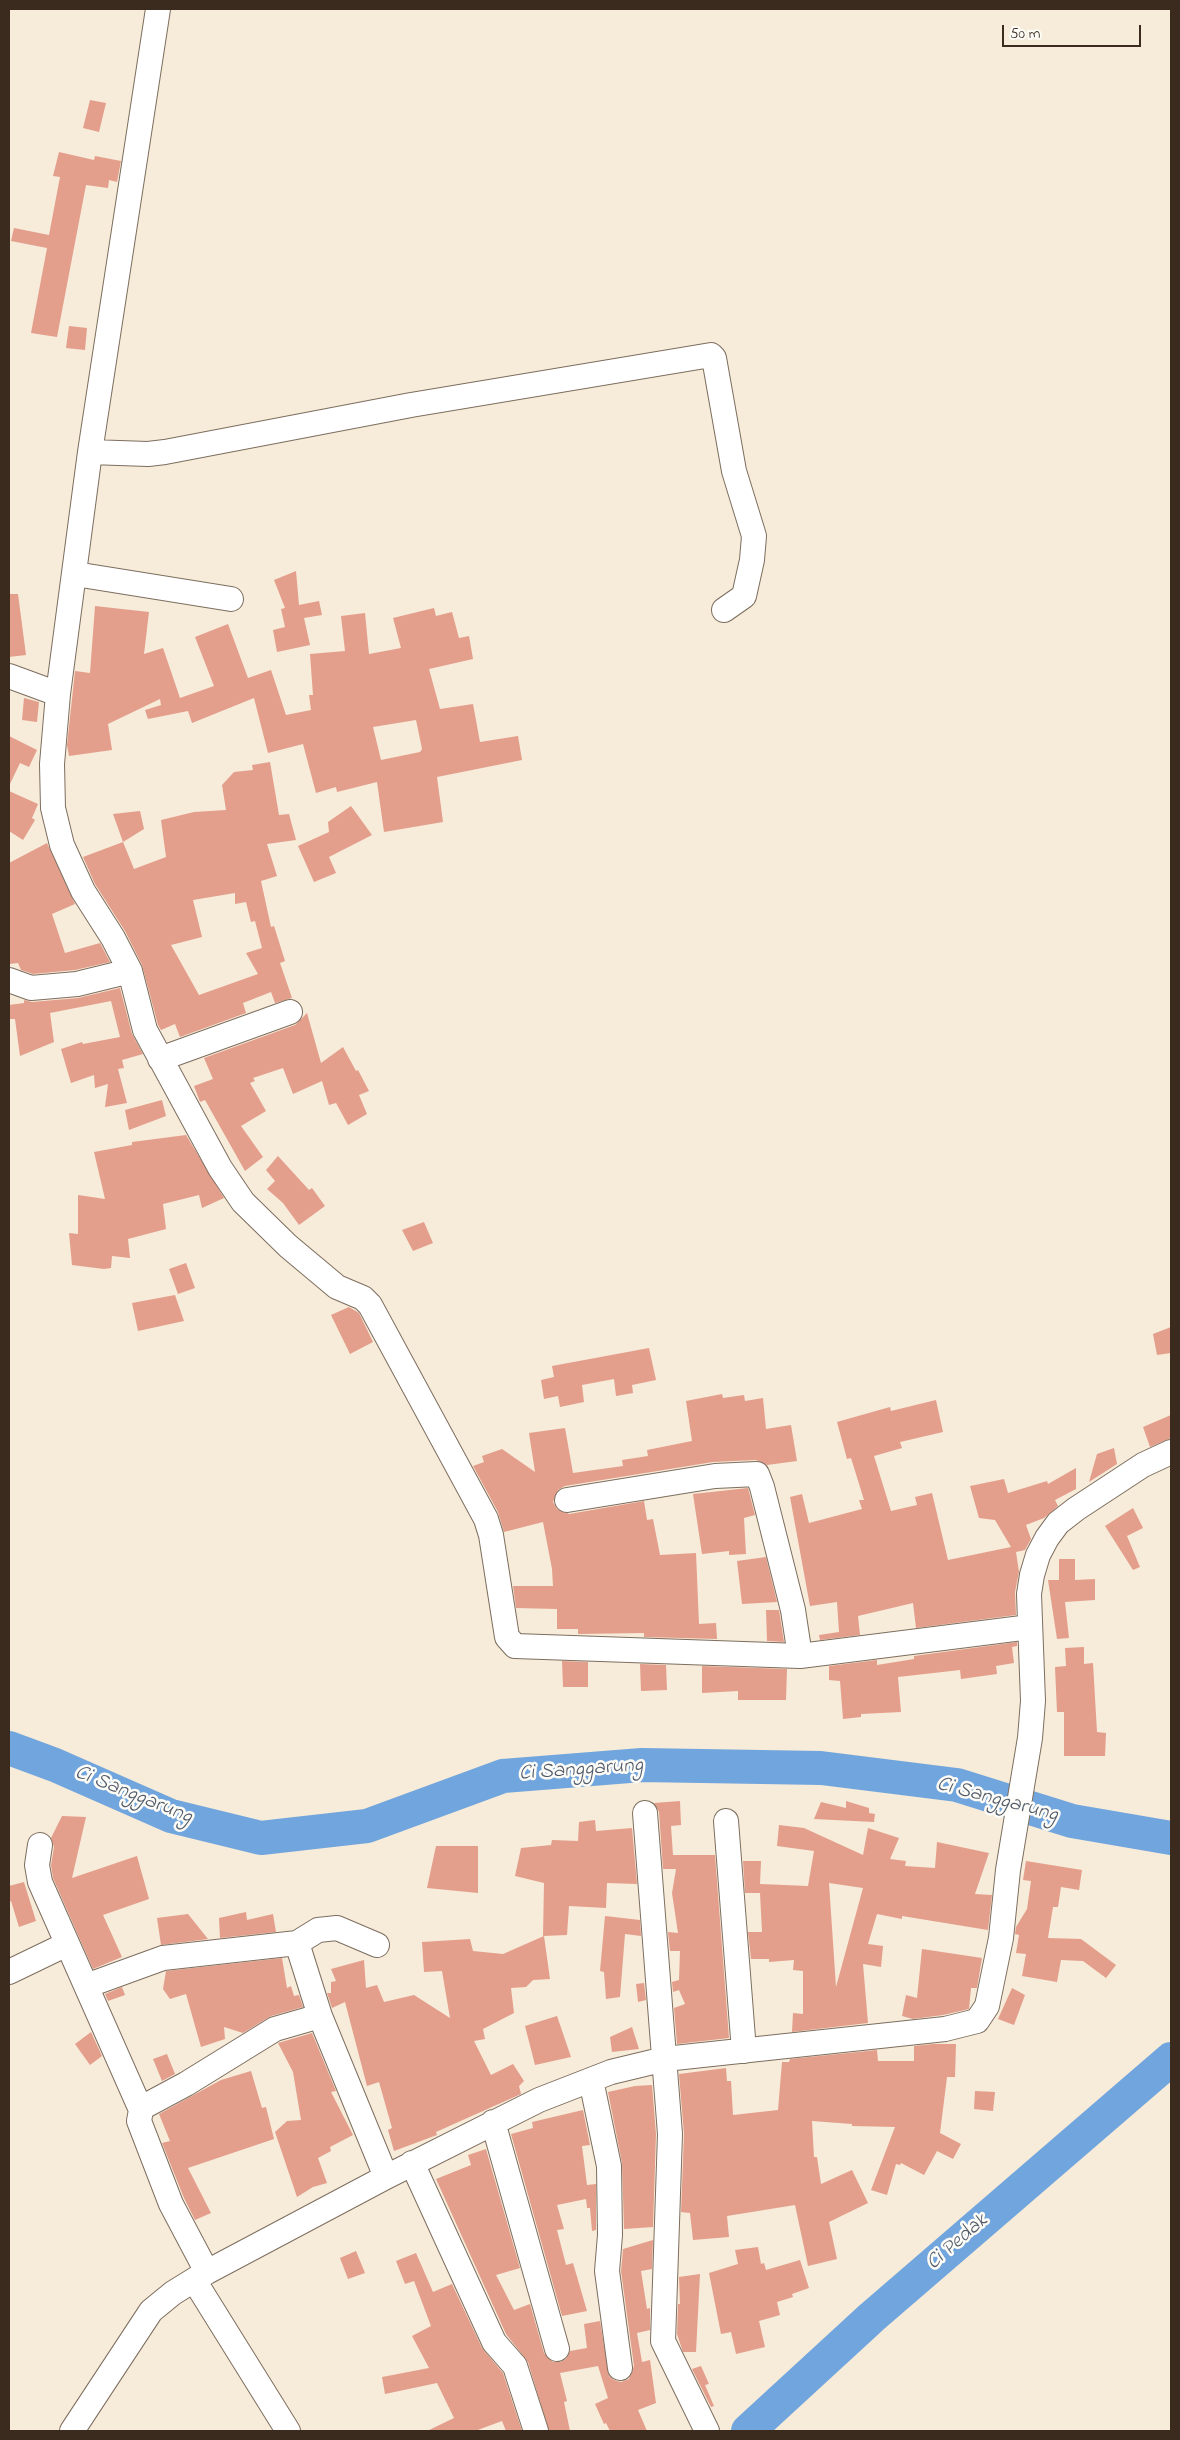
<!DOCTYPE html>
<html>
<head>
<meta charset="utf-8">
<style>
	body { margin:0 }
	#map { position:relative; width:1180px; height:2440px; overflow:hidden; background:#f7ebd9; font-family:"Indie Flower",sans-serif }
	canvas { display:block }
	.frame { position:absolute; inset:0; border:10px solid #3b2a1e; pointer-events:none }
	.scale { position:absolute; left:1002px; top:25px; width:139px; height:22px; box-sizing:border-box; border:2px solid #3b2a1e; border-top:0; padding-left:6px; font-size:15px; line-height:18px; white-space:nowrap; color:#3b2a1e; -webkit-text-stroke:4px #fdfcf7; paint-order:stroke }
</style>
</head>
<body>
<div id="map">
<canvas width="1180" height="2440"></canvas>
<div class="frame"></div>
<div class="scale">50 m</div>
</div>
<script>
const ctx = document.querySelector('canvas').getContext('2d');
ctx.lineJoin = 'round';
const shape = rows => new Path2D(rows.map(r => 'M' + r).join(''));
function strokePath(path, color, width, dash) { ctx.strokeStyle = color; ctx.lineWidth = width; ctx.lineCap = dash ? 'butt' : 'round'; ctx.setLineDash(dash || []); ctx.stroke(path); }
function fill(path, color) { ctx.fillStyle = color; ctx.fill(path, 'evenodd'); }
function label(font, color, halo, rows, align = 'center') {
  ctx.font = font + ' "Indie Flower",sans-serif'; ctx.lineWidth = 5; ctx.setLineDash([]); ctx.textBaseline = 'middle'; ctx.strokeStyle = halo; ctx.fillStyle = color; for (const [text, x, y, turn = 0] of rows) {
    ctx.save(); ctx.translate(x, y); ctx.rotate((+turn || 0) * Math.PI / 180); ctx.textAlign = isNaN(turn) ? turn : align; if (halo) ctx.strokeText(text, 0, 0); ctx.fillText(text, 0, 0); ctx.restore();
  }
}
strokePath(shape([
	[9,1748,55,1765,171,1816,261,1838,367,1826,503,1776,642,1765,821,1768,957,1785,1072,1821,1171,1838],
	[748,2431,872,2317,1171,2059]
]), '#71a5dd', 34);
fill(shape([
	[90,100,106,103,99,132,83,128],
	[59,152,94,160,95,156,121,161,117,182,109,180,108,188,86,185,57,337,31,333,47,248,11,241,14,228,49,235,60,177,53,176],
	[69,326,87,328,85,350,66,348],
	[296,571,299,605,319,601,322,615,304,618,310,645,277,652,273,630,285,627,281,609,285,608,274,580],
	[9,594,18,594,26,655,9,657],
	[95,606,149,612,144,654,163,648,180,698,214,686,195,637,228,624,248,678,271,670,286,715,311,710,309,695,313,695,310,654,345,651,341,616,365,613,369,654,401,648,393,618,434,608,436,616,452,612,459,638,469,636,473,659,429,669,440,709,473,704,480,742,518,736,522,760,437,777,443,822,384,832,377,782,337,792,336,787,316,793,303,744,268,753,254,698,192,723,188,711,148,719,145,710,161,705,160,699,108,724,112,750,69,756,67,745,75,671,90,673],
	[416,720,422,749,420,752,381,760,373,727],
	[24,698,39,702,37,722,22,720],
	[9,736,37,750,29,767,20,763,9,786],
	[270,762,279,815,289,814,296,840,267,844,277,876,261,881,271,927,274,926,285,961,280,963,292,998,275,1003,271,992,243,1003,246,1013,180,1037,175,1024,161,1030,158,1025,142,965,125,931,95,884,83,857,123,842,134,869,166,857,161,820,194,812,226,810,222,785,234,772,253,770,252,765],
	[235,893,235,904,246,902,251,922,255,921,262,948,246,953,258,974,199,995,171,945,202,937,193,900],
	[9,791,38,804,32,818,35,820,23,840,9,831],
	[351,806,372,835,329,857,336,873,314,882,298,846,329,832,328,822],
	[140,811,144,829,123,842,113,814],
	[47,843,75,904,52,914,65,953,100,943,110,962,75,970,33,974,21,970,18,963,9,964,9,863],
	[120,988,132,1034,143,1054,122,1060,124,1068,118,1069,127,1103,105,1107,108,1084,95,1088,94,1075,71,1083,61,1049,82,1042,83,1044,120,1037,111,1001,50,1013,54,1042,20,1056,15,1019,9,1019,9,1005,24,1003,24,1000,32,1002,78,998],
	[307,1013,321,1063,343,1047,356,1071,358,1070,369,1091,359,1095,367,1114,348,1125,336,1103,329,1105,322,1081,293,1094,283,1068,253,1078,255,1081,250,1083,266,1111,241,1126,263,1157,245,1171,205,1100,200,1102,194,1086,213,1079,204,1058,295,1025],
	[162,1100,166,1116,129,1130,125,1110],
	[186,1135,224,1198,202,1208,199,1195,163,1204,166,1229,128,1239,130,1258,112,1256,111,1268,104,1269,72,1265,69,1233,78,1234,78,1195,105,1199,94,1152,132,1145,132,1142],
	[278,1156,309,1190,312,1188,325,1206,299,1225,283,1203,267,1189,275,1181,266,1170],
	[424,1222,433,1243,413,1251,402,1230],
	[186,1263,195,1288,178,1294,169,1269],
	[175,1295,184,1321,138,1331,132,1303],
	[349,1307,359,1313,373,1342,350,1354,331,1315],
	[1171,1327,1171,1353,1157,1355,1153,1334],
	[649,1348,656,1380,632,1385,633,1393,616,1396,614,1379,582,1385,584,1402,560,1407,558,1396,544,1399,541,1380,554,1377,552,1366],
	[722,1394,723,1398,744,1395,745,1401,763,1398,766,1429,791,1425,797,1461,767,1465,756,1460,713,1462,565,1486,558,1490,553,1502,557,1509,569,1514,644,1501,647,1520,653,1519,660,1555,696,1553,699,1624,716,1623,717,1639,644,1637,644,1633,578,1634,578,1629,557,1629,557,1609,516,1608,513,1586,553,1586,552,1569,543,1522,504,1532,498,1512,473,1466,484,1462,482,1456,502,1449,535,1472,529,1433,565,1428,573,1473,623,1466,622,1460,648,1456,647,1450,692,1441,686,1401],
	[936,1400,943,1432,900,1442,902,1448,874,1456,891,1511,917,1505,915,1497,932,1493,948,1560,1011,1547,995,1520,979,1518,970,1486,1004,1479,1008,1493,1047,1481,1048,1484,1076,1468,1076,1489,1055,1500,1058,1506,1044,1518,1026,1525,1031,1539,1025,1550,1016,1552,1019,1572,1015,1592,1016,1615,916,1628,913,1603,858,1616,860,1635,820,1640,819,1635,839,1632,837,1602,810,1606,790,1497,802,1494,809,1523,862,1509,859,1500,864,1500,851,1458,847,1459,837,1422,890,1407,891,1411],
	[1171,1415,1171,1438,1150,1447,1143,1427],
	[1114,1448,1117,1464,1089,1482,1097,1454],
	[748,1488,755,1515,744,1518,746,1554,729,1555,729,1551,702,1554,693,1494],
	[1133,1508,1143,1528,1127,1536,1140,1567,1133,1570,1105,1526],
	[766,1557,777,1602,742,1604,737,1561],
	[1059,1559,1075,1559,1075,1580,1095,1579,1095,1600,1065,1602,1069,1638,1057,1639,1048,1580,1059,1580],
	[766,1610,779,1610,784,1642,767,1641],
	[1017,1642,1017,1646,1012,1647,1014,1663,996,1666,997,1674,961,1679,960,1670,898,1677,901,1712,861,1714,861,1717,843,1719,840,1681,829,1680,829,1666,877,1660,877,1665,914,1659,914,1656],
	[1084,1647,1084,1664,1093,1663,1097,1732,1106,1733,1105,1756,1064,1756,1064,1712,1057,1712,1055,1667,1066,1666,1065,1648],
	[562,1661,588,1662,588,1687,563,1687],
	[640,1664,666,1665,667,1690,641,1691],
	[702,1666,787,1669,786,1700,738,1700,738,1691,702,1693],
	[680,1801,681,1825,671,1826,673,1855,715,1855,729,2038,677,2044,674,2008,685,2004,679,1990,673,1992,672,1982,679,1980,680,1951,670,1951,668,1932,678,1933,672,1893,676,1869,663,1869,659,1812,654,1803],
	[846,1801,869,1808,869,1813,875,1814,874,1822,814,1819,821,1802,846,1808],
	[62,1816,86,1817,72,1878,137,1856,149,1899,103,1915,122,1957,93,1969,53,1878,51,1865,54,1847,51,1838],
	[595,1820,596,1831,632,1828,637,1884,607,1883,606,1908,569,1906,567,1935,543,1936,544,1883,515,1876,521,1848,551,1845,552,1840,578,1841,579,1822],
	[779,1825,804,1828,863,1855,868,1828,899,1838,890,1859,906,1861,905,1866,935,1868,937,1842,989,1853,975,1894,992,1895,988,1930,902,1916,902,1919,877,1914,868,1944,883,1946,881,1967,863,1964,868,2023,792,2032,793,2013,803,2014,803,1971,793,1970,794,1960,769,1962,769,1959,751,1959,748,1932,762,1932,760,1893,745,1893,743,1861,761,1861,760,1884,808,1886,814,1851,777,1846],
	[829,1883,863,1888,836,1987],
	[436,1846,478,1846,478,1893,427,1888],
	[1026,1861,1082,1870,1079,1890,1061,1887,1058,1907,1053,1907,1048,1938,1081,1939,1116,1965,1106,1978,1083,1961,1061,1960,1057,1982,1022,1976,1026,1954,1016,1953,1019,1935,1015,1934,1016,1927,1027,1909,1031,1881,1023,1880],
	[24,1882,36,1921,19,1927,11,1901,9,1902,9,1886],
	[246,1912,247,1920,273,1914,276,1932,220,1938,219,1918],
	[188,1914,208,1939,161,1945,157,1918],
	[605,1916,640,1920,641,1936,625,1934,620,1997,606,1999,604,1972,600,1971],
	[544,1936,550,1979,533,1980,526,1987,511,1988,514,2013,483,2029,485,2039,474,2041,491,2075,513,2064,524,2081,519,2086,521,2094,436,2132,437,2135,394,2151,388,2130,392,2128,379,2082,367,2086,345,2002,332,2008,327,1993,331,1993,331,1982,336,1981,331,1969,364,1960,366,1988,377,1985,384,2002,414,1995,450,2018,442,1971,424,1972,422,1942,470,1939,473,1951,503,1954],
	[922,1949,982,1958,977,1988,971,1988,969,2009,943,2015,913,2019,902,2016,906,1995,917,1998],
	[282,1958,287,1988,291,1986,294,1996,299,1995,303,2007,271,2016,243,2033,224,2027,225,2039,201,2047,186,1994,170,1999,163,1989,166,1971],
	[644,1983,646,2000,638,2002,636,1984],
	[122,1987,125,1995,108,2001,105,1994],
	[1012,1988,1025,1995,1014,2025,998,2019],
	[557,2016,571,2057,535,2065,525,2026],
	[632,2027,639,2049,612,2052,610,2037],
	[91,2032,102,2056,90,2065,75,2044],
	[312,2033,336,2091,331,2092,353,2135,330,2147,331,2151,318,2158,327,2183,313,2187,297,2197,275,2132,287,2121,301,2120,293,2072,278,2043],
	[933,2044,956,2044,955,2077,947,2077,940,2133,961,2144,953,2159,937,2151,924,2175,901,2163,900,2165,896,2164,887,2195,871,2190,895,2127,852,2126,852,2124,812,2121,814,2157,817,2157,821,2184,852,2170,868,2203,829,2222,837,2259,808,2266,795,2205,727,2216,729,2237,693,2240,690,2213,681,2212,684,2134,679,2074,726,2068,727,2081,731,2081,733,2115,778,2110,782,2062,789,2062,790,2059,877,2050,878,2061,914,2061,914,2046],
	[167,2054,175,2074,162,2081,153,2059],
	[251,2071,262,2108,266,2107,274,2139,188,2168,211,2213,195,2220,184,2198,162,2143,170,2141,159,2114,221,2080],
	[652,2085,656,2134,653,2227,624,2229,622,2163,608,2092,635,2086],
	[975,2091,995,2092,993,2111,974,2109],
	[583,2110,590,2145,582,2146,587,2185,596,2184,596,2230,592,2231,590,2208,587,2208,586,2199,557,2205,564,2229,557,2230,566,2265,573,2263,587,2311,562,2316,511,2134,533,2128,532,2122],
	[486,2149,520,2268,496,2275,514,2310,530,2304,544,2353,553,2362,560,2362,566,2359,570,2351,587,2348,584,2324,600,2321,609,2376,614,2380,621,2382,629,2379,634,2366,621,2271,623,2249,653,2240,652,2269,641,2271,647,2309,650,2308,650,2330,637,2333,642,2362,650,2360,656,2403,638,2410,647,2431,610,2431,606,2423,604,2424,595,2404,608,2398,598,2366,560,2373,567,2401,564,2402,570,2431,549,2431,528,2362,506,2334,436,2179,471,2165,468,2155],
	[758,2247,761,2264,764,2263,766,2270,800,2260,809,2288,792,2294,793,2297,777,2302,780,2315,759,2321,765,2347,736,2354,731,2332,721,2334,709,2273,738,2264,735,2250],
	[356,2251,365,2273,348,2279,340,2258],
	[416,2253,433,2292,452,2284,482,2348,503,2373,522,2431,506,2431,502,2421,475,2431,427,2431,454,2418,437,2383,385,2394,382,2377,429,2368,412,2336,431,2326,414,2281,405,2284,396,2261],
	[700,2274,696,2352,683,2352,677,2334,678,2304,680,2304,679,2277],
	[701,2366,709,2384,705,2385,714,2406,711,2407,692,2369]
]), '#e49e8c');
const minor = shape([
	[158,9,90,452,58,694,52,764,53,808,62,845,83,891,113,938,130,971,145,1030,220,1168,243,1202,288,1246,337,1287,363,1298,370,1305,486,1519,491,1535,507,1637,515,1646,800,1656,1030,1627],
	[90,452,148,454,165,452,411,405,711,355,714,358,734,471,754,536,752,560,744,596,724,610],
	[75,574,231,599],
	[9,676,58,694],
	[9,980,31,988,77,984,130,971],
	[160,1059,290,1012],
	[567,1500,715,1476,757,1474,762,1487,793,1610,800,1656],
	[645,1813,670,2134,663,2341,707,2431],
	[726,1821,744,2051],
	[40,1845,37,1865,40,1882,141,2110],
	[297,1943,320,2016,386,2177],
	[9,1972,67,1944],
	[86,1986,163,1958,297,1943,318,1930,337,1928,377,1945],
	[591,2080,609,2166,610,2235,607,2271,620,2368],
	[493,2122,557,2349],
	[412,2163,494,2342,515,2366,536,2431],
	[207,2272,171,2204,139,2121,141,2110,145,2106,186,2084,275,2029,320,2016],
	[194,2280,288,2431],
	[72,2431,151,2311,173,2293,207,2272,386,2177,539,2100,611,2072,665,2059,945,2029,977,2021,987,2006,1001,1938,1008,1870,1030,1738,1033,1701,1029,1594,1032,1575,1038,1555,1047,1538,1058,1523,1076,1509,1143,1465,1171,1452]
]);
strokePath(minor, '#7d6e5f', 26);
strokePath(minor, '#fff', 24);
label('italic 21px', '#515b6a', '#fdfcf7', [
	["Ci Sanggarung",581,1771,-4],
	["Ci Sanggarung",133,1796,22],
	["Ci Sanggarung",997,1801,15],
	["Ci Pedak",958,2243,-41]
]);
</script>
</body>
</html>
